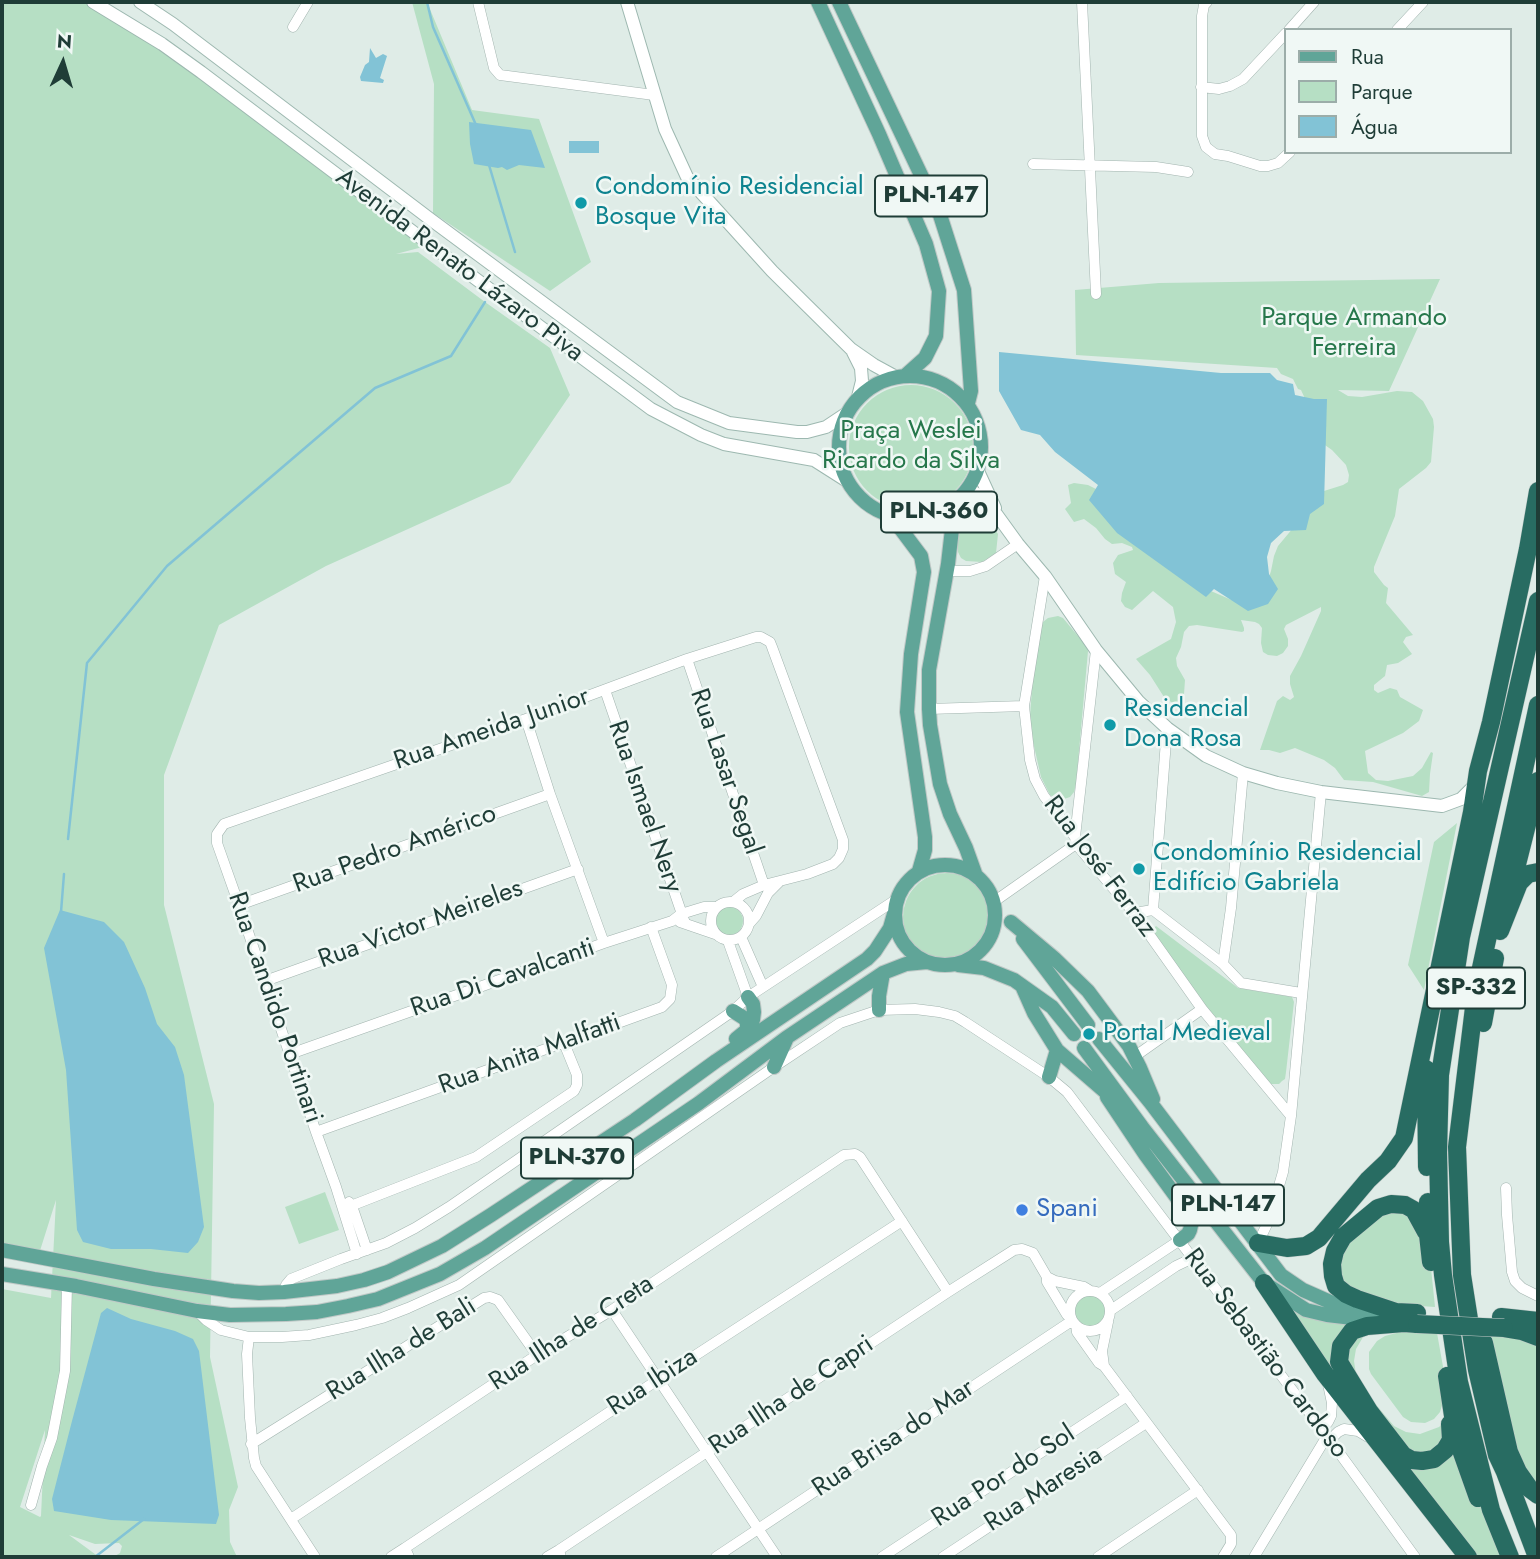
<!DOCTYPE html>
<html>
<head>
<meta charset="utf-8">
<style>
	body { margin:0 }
	#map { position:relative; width:1540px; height:1559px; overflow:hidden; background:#dfece7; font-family:Jost,sans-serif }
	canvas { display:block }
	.frame { position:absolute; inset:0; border:4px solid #1f3d37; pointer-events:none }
	.legend { position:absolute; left:1284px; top:28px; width:228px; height:126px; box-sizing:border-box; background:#f0f8f5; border:2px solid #9cada9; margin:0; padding:9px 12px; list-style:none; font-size:21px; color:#1f3d37 }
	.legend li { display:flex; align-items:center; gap:14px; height:35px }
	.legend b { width:35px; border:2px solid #9cada9 }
	.north { position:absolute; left:28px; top:28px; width:70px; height:70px; -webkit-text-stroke:5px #f0f8f5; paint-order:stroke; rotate:4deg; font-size:19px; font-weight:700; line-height:28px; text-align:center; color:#1f3d37 }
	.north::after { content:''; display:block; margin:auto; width:24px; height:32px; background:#1f3d37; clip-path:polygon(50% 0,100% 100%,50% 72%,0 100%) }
</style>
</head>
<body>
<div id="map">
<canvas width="1540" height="1559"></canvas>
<div class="frame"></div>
<ul class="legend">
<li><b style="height:9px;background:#60a598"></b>Rua</li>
<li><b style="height:19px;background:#b6dfc4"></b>Parque</li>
<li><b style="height:19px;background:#82c3d6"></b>Água</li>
</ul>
<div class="north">N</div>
</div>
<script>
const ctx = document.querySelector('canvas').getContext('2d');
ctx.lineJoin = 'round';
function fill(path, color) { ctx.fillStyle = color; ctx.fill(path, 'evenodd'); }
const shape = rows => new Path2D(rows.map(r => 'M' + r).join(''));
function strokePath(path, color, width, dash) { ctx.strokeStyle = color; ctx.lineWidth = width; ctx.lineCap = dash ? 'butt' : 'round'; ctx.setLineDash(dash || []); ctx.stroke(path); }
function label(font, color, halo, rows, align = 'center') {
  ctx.font = font + ' Jost,sans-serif'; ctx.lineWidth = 5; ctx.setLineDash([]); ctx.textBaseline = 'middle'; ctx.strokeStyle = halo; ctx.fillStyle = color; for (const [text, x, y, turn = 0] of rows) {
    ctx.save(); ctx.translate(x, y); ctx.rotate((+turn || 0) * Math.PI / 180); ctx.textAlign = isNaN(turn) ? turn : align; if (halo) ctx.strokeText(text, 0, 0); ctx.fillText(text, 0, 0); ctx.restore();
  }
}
fill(shape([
	[2,2,83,2,201,72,430,245,396,254,418,252,485,302,550,348,570,395,510,483,326,566,219,625,164,775,164,905,214,1104,210,1357,238,1487,229,1510,230,1542,237,1557,113,1557,120,1553,122,1546,119,1543,95,1544,69,1535,99,1557,2,1557,2,1289,51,1298,56,1200,38,1257,2,1250],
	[45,1430,41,1516,40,1517,20,1507],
	[412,2,427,2,472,110,539,119,591,262,550,291,433,213,434,84],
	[1440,279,1389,391,1338,390,1348,396,1362,397,1397,391,1412,392,1423,401,1433,419,1434,427,1431,462,1426,468,1399,489,1395,516,1374,567,1374,572,1384,585,1388,588,1386,603,1413,635,1406,637,1403,642,1412,654,1398,663,1387,665,1385,676,1374,685,1374,690,1378,693,1390,688,1397,690,1400,697,1423,710,1419,721,1403,733,1365,751,1368,773,1376,780,1388,781,1413,776,1422,768,1431,752,1433,753,1430,774,1429,792,1422,796,1373,782,1344,780,1335,768,1324,760,1295,748,1280,753,1269,750,1260,750,1277,701,1283,696,1290,700,1294,697,1290,684,1290,676,1301,656,1321,611,1321,607,1286,625,1284,629,1288,639,1288,646,1283,653,1277,656,1268,655,1263,652,1261,643,1262,628,1259,624,1255,622,1241,620,1244,628,1244,631,1242,632,1197,625,1189,626,1184,632,1181,647,1176,658,1177,666,1185,680,1184,694,1179,703,1174,704,1164,697,1150,675,1136,659,1171,639,1176,622,1173,607,1153,591,1132,610,1125,607,1121,601,1122,593,1126,582,1115,574,1113,563,1118,555,1133,550,1132,547,1122,543,1112,544,1105,539,1096,528,1084,519,1074,522,1065,509,1071,503,1068,485,1074,483,1088,485,1096,489,1190,582,1241,604,1262,598,1271,571,1274,556,1278,546,1324,491,1343,485,1348,482,1349,475,1346,465,1332,450,1322,443,1308,405,1301,390,1298,389,1293,379,1281,374,1277,368,1076,355,1075,290,1159,283],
	'849 447a62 62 0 1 1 124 0a62 62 0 1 1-124 0Z',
	[976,517,989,521,998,534,996,553,982,562,966,561,961,558,958,552,958,537,963,525,970,518],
	[1058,616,1063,618,1087,647,1088,651,1076,784,1074,792,1070,797,1064,799,1057,799,1050,795,1041,777,1031,733,1030,716,1033,674,1041,628,1043,622,1048,618],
	[1457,823,1424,990,1408,965,1434,842],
	'903 917a44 44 0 1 1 88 0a44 44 0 1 1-88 0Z',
	'715 921a14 14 0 1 1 28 0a14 14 0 1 1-28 0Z',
	[1156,926,1238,988,1292,997,1294,1002,1286,1072,1285,1079,1282,1081,1279,1084,1270,1084,1201,1001,1153,933,1154,928],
	[325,1192,339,1230,299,1244,285,1207],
	[1388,1211,1407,1213,1428,1239,1435,1307,1406,1305,1357,1294,1351,1291,1340,1277,1341,1250],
	'1074 1311a16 16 0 1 1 32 0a16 16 0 1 1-32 0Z',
	[1281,1301,1342,1320,1366,1332,1356,1349,1354,1361,1356,1374,1367,1394,1394,1426,1406,1432,1420,1434,1439,1427,1448,1418,1502,1557,1473,1557],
	[1408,1330,1437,1333,1447,1389,1440,1412,1434,1419,1425,1423,1411,1422,1403,1417,1371,1374,1369,1369,1369,1352,1377,1341,1385,1336],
	[1491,1334,1538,1341,1538,1488,1526,1480,1506,1414]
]), '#b6dfc4');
fill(shape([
	[370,48,376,58,383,54,387,56,380,78,384,80,383,83,361,81,360,77,365,65,369,62],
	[469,122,531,130,545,168,519,165,507,170,502,167,498,168,474,164,470,144],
	[569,141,599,141,599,153,569,153],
	[999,352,1221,373,1270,373,1277,380,1293,384,1295,395,1314,399,1327,399,1324,504,1310,514,1306,530,1284,531,1271,543,1267,557,1269,574,1278,589,1268,604,1248,611,1214,589,1206,597,1117,533,1089,500,1098,485,1055,452,1040,435,1021,430,999,391],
	[60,910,104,922,124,942,145,988,157,1024,175,1047,184,1075,204,1227,198,1242,188,1253,151,1249,111,1249,83,1242,77,1230,66,1070,44,948],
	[107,1308,131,1319,175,1331,193,1339,199,1351,219,1515,216,1524,111,1520,54,1511,52,1499,72,1421,101,1313]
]), '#82c3d6');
strokePath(shape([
	[427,2,433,27,476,125],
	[489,165,515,252],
	[68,839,87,663,167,566,375,388,451,356,485,302],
	[61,912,64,874],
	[95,1557,144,1519]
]), '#82c3d6', 2.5);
const street = shape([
	[478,2,494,68,500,75,654,95],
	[1082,2,1096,294],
	[1207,2,1204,5,1202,16,1202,136,1206,147,1215,154,1228,156,1260,166,1268,166,1278,163,1290,152],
	[293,27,308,2],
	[1289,30,1314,2],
	[1397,30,1423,2],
	[1201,87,1219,89,1230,86,1243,79,1286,33],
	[1033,164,1156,167,1188,172],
	[946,571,970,571,986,566,1018,544],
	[1045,576,1024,706,1030,760,1035,779,1044,796,1075,837,1076,844,1134,913,1202,1009,1291,1116],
	[687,659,764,885],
	[605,690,685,923],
	[929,709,1024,706],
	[526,719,550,794,604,943],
	[1075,837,1096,650],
	[995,901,1076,844],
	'711 921a19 19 0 1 1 38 0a19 19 0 1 1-38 0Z',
	[239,905,550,794],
	[1153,910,1223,964,1241,983,1301,993],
	[1134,913,1153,910,1167,728],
	[680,922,715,934],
	[749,924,756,916,768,893,779,882],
	[741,937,763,987],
	[728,941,748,997],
	[1223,964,1231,908,1243,773],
	[265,981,578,869],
	[290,1054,604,943,672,921,681,914,704,907,716,907],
	[1134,1057,1202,1009],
	[316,1132,662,1007,670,999,672,985,651,927],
	[1506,1188,1507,1215,1512,1272,1515,1281,1522,1288,1538,1296],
	[349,1202,352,1206,367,1250],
	[343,1209,476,1157,574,1091,577,1085,577,1075,564,1043],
	[1258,1243,1269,1220,1283,1172,1291,1116,1321,792],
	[357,1254,336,1187,316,1132,239,905,217,843,217,834,224,824,526,719,687,659,756,637,761,637,770,642,772,647,843,840,843,849,839,858,833,864,807,874,764,885,743,894,733,902],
	[1047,1277,1055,1281,1084,1287,1089,1290],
	'1070 1311a20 20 0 1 1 40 0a20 20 0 1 1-40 0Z',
	[284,1292,286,1285,291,1279,341,1259,386,1243,415,1228,449,1207,733,1011,748,997,897,899],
	[1100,1293,1180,1240],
	[612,1310,777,1557],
	[1111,1310,1176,1266,1193,1258],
	[197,1311,206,1320,221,1330,249,1337,282,1337,309,1335,356,1325,382,1318,408,1308,459,1285,774,1067,840,1023,879,1010,915,1009,939,1012,955,1016,965,1022,1049,1077,1067,1092,1327,1436,1415,1557],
	[1076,1325,1077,1332,1099,1363,1104,1366,1231,1535,1231,1544,1223,1557],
	[249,1337,247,1354,250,1418,254,1458,256,1466,315,1557],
	[1104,1366,1102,1351,1108,1322],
	[1322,1429,1328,1422,1331,1416,1332,1403,1328,1384],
	[1330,1440,1338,1432,1344,1429,1358,1431,1368,1437],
	[251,1444,484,1298,490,1297,498,1300,537,1355],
	[31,1505,42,1466,52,1438,65,1371,67,1285],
	[291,1519,537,1355,612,1310,844,1155,855,1154,860,1157,948,1292],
	[405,1548,659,1379,902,1221],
	[559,1550,948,1292,1014,1250,1022,1249,1033,1253,1047,1277,1047,1282,1067,1315,1071,1317],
	[391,1557,405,1548,409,1557],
	[547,1557,559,1550,561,1557],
	[716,1557,1067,1324,1073,1322],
	[882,1557,1127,1396],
	[943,1557,1146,1423],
	[1098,1557,1198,1490],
	[1254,1557,1327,1436]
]);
const secondary = shape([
	[93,2,162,44,201,72,441,253,651,409,701,435,724,444,814,460,847,481],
	[140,2,173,24,430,219,677,402,729,423,797,432,807,432,826,427,847,413],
	[627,2,665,129,687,177,772,271,851,349,874,365,896,377],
	[853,352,861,368,862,381,858,397],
	[978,471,995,508],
	[968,488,982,498,997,515,1018,544,1045,576,1096,650,1139,702,1167,728,1206,756,1243,773,1277,783,1321,792,1442,806,1461,799,1476,784]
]);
const primary = shape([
	[818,2,879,134,926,244,939,291,936,336,925,358,906,375],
	[839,2,940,215,964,290,971,391,968,403],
	'839 447a71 71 0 1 1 142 0a71 71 0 1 1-142 0Z',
	[955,503,948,564,929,670,929,709,930,725,940,784,950,814,966,848,975,873],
	[886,515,894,520,921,556,924,572,911,654,907,712,925,837,925,850,919,871],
	'895 915a50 50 0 1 1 100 0a50 50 0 1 1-100 0Z',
	[1011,922,1054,958,1088,991,1129,1046,1140,1068,1153,1099],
	[1023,939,1088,1025],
	[958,965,984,968,1014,980,1052,1007,1074,1034],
	[1022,986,1034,1013,1057,1050,1117,1102],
	[879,1010,879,996,883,973],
	[733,1011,744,1018,747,1022,747,1030],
	[736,1039,747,1030,753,1020,754,1012,753,1004,748,997],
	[1099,1039,1150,1102,1281,1275,1303,1290,1337,1305,1374,1310],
	[1084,1048,1142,1127,1264,1283,1306,1310,1327,1315,1378,1321],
	[774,1067,786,1040],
	[1049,1077,1057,1050],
	[1107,1097,1145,1154,1191,1217,1192,1221,1190,1230,1188,1234,1180,1240],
	[2,1250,154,1279,233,1291,259,1293,284,1292,337,1286,364,1280,388,1272,442,1246,491,1215,635,1120,716,1061,867,959,875,951,890,928,894,914],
	[2,1274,76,1286,197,1311,230,1315,286,1314,317,1312,348,1306,378,1299,440,1274,485,1248,699,1103,786,1038,883,973,906,964,927,962]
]);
const highway = shape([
	[1509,896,1538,781],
	[1500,931,1519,883,1528,874,1538,872],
	[1483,1023,1495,958],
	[1426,1069,1427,1167],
	[1428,1202,1428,1235,1431,1262],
	[1258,1243,1287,1248,1306,1246,1319,1238,1368,1180,1388,1161,1404,1138,1472,812,1478,771,1491,722,1528,549,1538,491],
	[1264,1283,1325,1374,1468,1557],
	[1417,1313,1396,1312,1357,1299,1346,1294,1336,1286,1333,1276,1332,1264,1335,1251,1343,1237,1378,1208,1391,1204,1405,1205,1414,1210,1426,1232],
	[1501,1317,1538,1321],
	[1417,1324,1404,1323,1367,1326,1352,1331,1341,1346,1339,1362,1369,1411,1403,1455,1412,1460,1422,1461,1434,1459,1445,1450,1451,1440,1450,1424],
	[1504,1328,1522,1331,1538,1337],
	[1484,1343,1509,1452,1518,1472,1530,1489,1538,1495],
	[1447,1376,1456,1436,1478,1498],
	[1510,1557,1491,1510,1459,1382,1443,1275,1440,1242,1438,1152,1440,1075,1461,937,1538,601],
	[1537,1557,1505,1472,1497,1455,1477,1370,1462,1275,1457,1147,1476,991,1538,705]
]);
strokePath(street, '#a2b4af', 11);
strokePath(secondary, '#9db8b0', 14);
strokePath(primary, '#c0c9c7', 16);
strokePath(highway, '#c0c9c7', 19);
strokePath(street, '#fff', 10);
strokePath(secondary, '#fff', 12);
strokePath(primary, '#60a598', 14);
strokePath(highway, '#286c62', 18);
const highwayBridge = shape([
	[1417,1324,1504,1328]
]);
strokePath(highwayBridge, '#c0c9c7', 19, []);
strokePath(highwayBridge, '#286c62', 18);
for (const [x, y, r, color] of [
	[581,203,7,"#0f9aa8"],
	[1110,725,7,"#0f9aa8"],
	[1139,869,7,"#0f9aa8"],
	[1089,1034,7,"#0f9aa8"],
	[1022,1210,7,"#3f7fe0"]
]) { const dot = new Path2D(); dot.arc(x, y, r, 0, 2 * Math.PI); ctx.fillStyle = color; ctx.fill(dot); strokePath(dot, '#f0f8f5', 2.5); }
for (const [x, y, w] of [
	[931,196,112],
	[939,512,116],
	[1476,988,98],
	[577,1158,112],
	[1228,1205,112]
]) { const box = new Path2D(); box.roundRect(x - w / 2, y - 20.5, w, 41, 5); ctx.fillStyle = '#f0f8f5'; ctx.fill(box); strokePath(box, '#1f3d37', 2); }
label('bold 24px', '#1f3d37', null, [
	["PLN-147",931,196],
	["PLN-360",939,512],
	["SP-332",1476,988],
	["PLN-370",577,1158],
	["PLN-147",1228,1205]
]);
label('26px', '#0d838f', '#f0f8f5', [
	["Condomínio Residencial",595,188],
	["Bosque Vita",595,218],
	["Residencial",1124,710],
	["Dona Rosa",1124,740],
	["Condomínio Residencial",1153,854],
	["Edifício Gabriela",1153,884],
	["Portal Medieval",1103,1034]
], 'left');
label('26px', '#1f3d37', '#f0f8f5', [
	["Avenida Renato Lázaro Piva",459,266,37],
	["Rua Ameida Junior",492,730,-19],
	["Rua Lasar Segal",725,772,71],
	["Rua Ismael Nery",644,807,71],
	["Rua Pedro Américo",395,850,-20],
	["Rua José Ferraz",1099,867,53],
	["Rua Victor Meireles",421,925,-20],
	["Rua Di Cavalcanti",503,979,-19],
	["Rua Candido Portinari",274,1008,71],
	["Rua Anita Malfatti",530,1055,-20],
	["Rua Ilha de Creta",572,1334,-33],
	["Rua Ilha de Bali",402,1350,-32],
	["Rua Sebastião Cardoso",1265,1354,53],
	["Rua Ibiza",653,1383,-33],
	["Rua Ilha de Capri",792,1396,-34],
	["Rua Brisa do Mar",894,1439,-34],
	["Rua Por do Sol",1004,1477,-33],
	["Rua Maresia",1044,1490,-33]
]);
label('26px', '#26774b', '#f0f8f5', [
	["Parque Armando",1354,319],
	["Ferreira",1354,349],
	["Praça Weslei",911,432],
	["Ricardo da Silva",911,462]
]);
label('26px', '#366cbe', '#f0f8f5', [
	["Spani",1036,1210]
], 'left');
</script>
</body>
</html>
